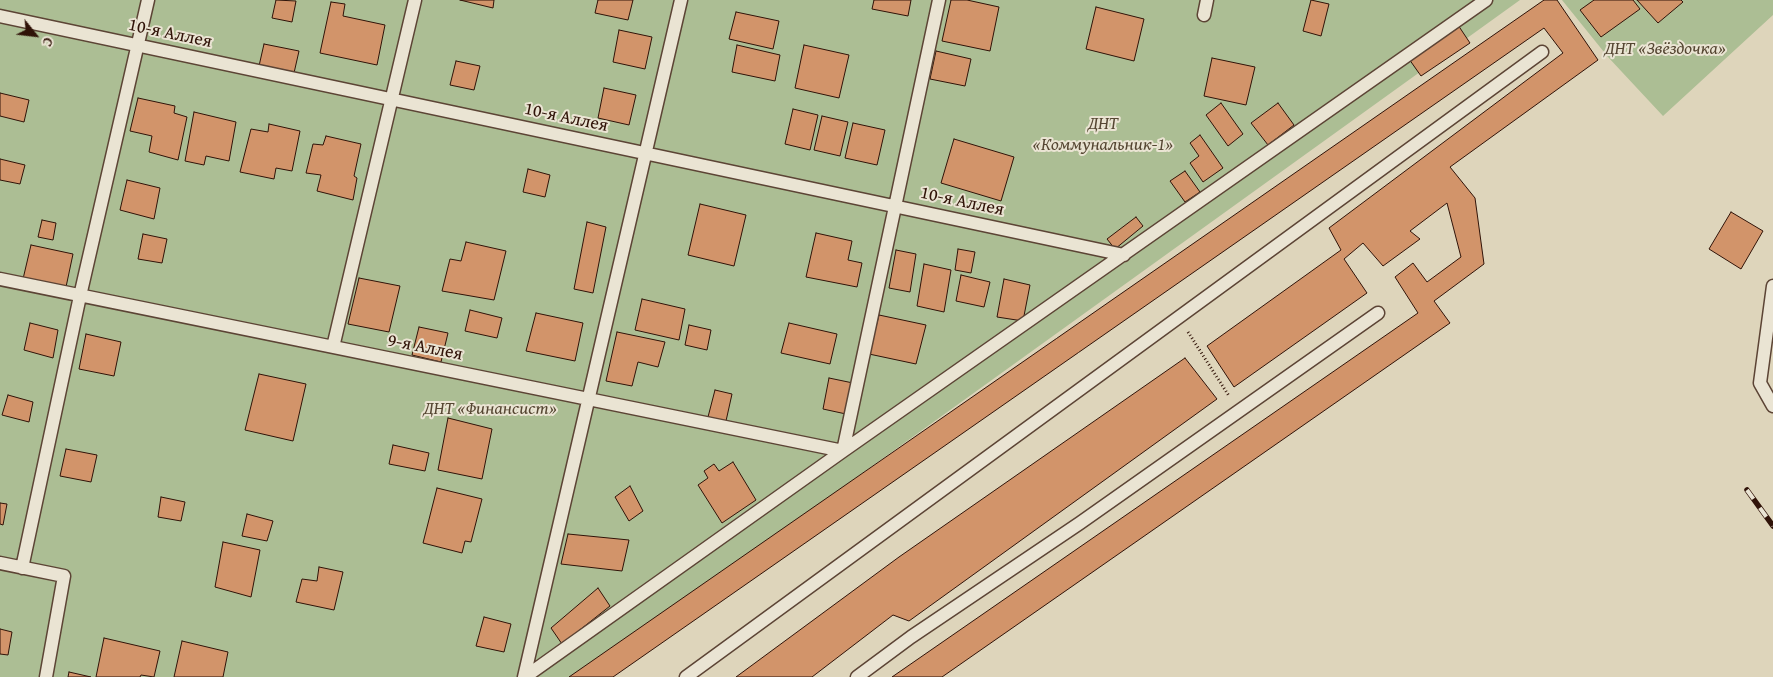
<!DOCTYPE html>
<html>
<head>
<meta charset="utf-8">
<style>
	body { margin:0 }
	#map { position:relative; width:1773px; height:677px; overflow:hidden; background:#ded5bb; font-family:"Gentium Book Plus",serif }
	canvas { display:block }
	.north { position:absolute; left:10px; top:10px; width:50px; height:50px; -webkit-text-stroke:4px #eae4d3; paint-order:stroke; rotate:119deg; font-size:14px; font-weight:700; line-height:20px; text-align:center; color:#301308 }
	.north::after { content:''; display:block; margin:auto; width:18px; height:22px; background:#301308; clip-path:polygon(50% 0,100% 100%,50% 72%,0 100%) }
</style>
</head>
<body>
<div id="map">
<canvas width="1773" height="677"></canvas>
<div class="north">С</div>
</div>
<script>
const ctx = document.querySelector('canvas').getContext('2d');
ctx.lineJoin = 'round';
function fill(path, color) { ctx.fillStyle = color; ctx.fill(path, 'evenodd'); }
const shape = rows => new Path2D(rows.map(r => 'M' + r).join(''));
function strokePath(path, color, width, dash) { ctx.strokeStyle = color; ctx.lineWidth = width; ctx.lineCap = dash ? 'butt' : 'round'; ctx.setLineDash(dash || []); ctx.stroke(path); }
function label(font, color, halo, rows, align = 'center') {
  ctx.font = font + ' "Gentium Book Plus",serif'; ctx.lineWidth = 4; ctx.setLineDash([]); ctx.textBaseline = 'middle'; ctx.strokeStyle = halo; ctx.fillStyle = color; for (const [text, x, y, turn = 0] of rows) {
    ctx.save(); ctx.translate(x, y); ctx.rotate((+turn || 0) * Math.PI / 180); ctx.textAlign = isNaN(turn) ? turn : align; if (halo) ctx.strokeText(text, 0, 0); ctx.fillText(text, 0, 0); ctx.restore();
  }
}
fill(shape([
	[0,0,1520,0,579,677,0,677],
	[1562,0,1773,0,1773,15,1663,116,1608,57]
]), '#acbe94');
const building = shape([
	[276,0,296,1,292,22,272,18,276,0],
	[460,0,494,0,493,8,460,0],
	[598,0,633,0,628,20,595,13,598,0],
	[874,0,911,0,908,16,872,9,874,0],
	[951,0,967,0,999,7,990,51,942,41,951,0],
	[1311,0,1329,4,1321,36,1303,31,1311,0],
	[1544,0,1557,0,1598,60,1450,167,1475,198,1484,264,1434,301,1450,323,942,677,892,677,1418,313,1395,277,1413,263,1427,282,1461,257,1447,203,1410,231,1420,239,1383,266,1363,243,1344,259,1367,293,1234,387,1207,346,1341,250,1329,228,1563,53,1544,28,613,677,569,677,1544,0],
	[1594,0,1633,0,1640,9,1601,37,1580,10,1594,0],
	[1637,0,1681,0,1683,2,1658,23,1637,0],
	[331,2,345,4,343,16,385,25,377,65,320,53,331,2],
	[1096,7,1144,19,1134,61,1086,49,1096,7],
	[736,12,779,21,773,49,729,39,736,12],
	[1458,25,1470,43,1421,76,1409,59,1458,25],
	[619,30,652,37,645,69,613,62,619,30],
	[264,44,299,51,294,73,259,66,264,44],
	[737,45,780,55,775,81,732,72,737,45],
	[804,45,849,55,839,98,795,88,804,45],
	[936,51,971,59,965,86,930,79,936,51],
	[1212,58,1255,67,1246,105,1204,96,1212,58],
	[456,61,480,66,474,90,450,85,456,61],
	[604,88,636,95,629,125,598,118,604,88],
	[0,93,29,100,24,122,0,116,0,93],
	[138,98,175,106,174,113,187,117,178,160,149,152,152,136,130,131,138,98],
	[1221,103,1243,134,1228,146,1206,115,1221,103],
	[1278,103,1294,125,1268,145,1251,123,1278,103],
	[793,109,818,115,810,150,785,144,793,109],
	[194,112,236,122,229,161,206,156,204,165,185,161,194,112],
	[822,116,848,122,840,156,814,150,822,116],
	[853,123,885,130,877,165,845,158,853,123],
	[269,124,300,131,292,171,276,168,274,179,240,172,251,129,268,132,269,124],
	[1200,135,1223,168,1203,182,1190,163,1199,156,1190,143,1200,135],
	[326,136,361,144,354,176,357,178,353,200,317,191,321,175,306,173,313,144,323,145,326,136],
	[954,139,1014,157,1001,201,941,183,954,139],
	[0,159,25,165,20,184,0,180,0,159],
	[528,169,550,175,545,197,523,192,528,169],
	[1185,171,1200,192,1185,202,1170,181,1185,171],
	[127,180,160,188,154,219,120,210,127,180],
	[700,204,746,215,734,266,688,255,700,204],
	[1731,212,1763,231,1741,269,1709,249,1731,212],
	[1136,217,1143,226,1115,249,1107,239,1136,217],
	[42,220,56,223,53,240,38,237,42,220],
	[587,222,606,227,593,293,574,289,587,222],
	[816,233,852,241,848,260,862,263,857,287,806,277,816,233],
	[143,234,167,239,162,263,138,259,143,234],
	[466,242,506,251,494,300,442,291,450,259,461,261,466,242],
	[31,245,73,254,66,287,23,279,31,245],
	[958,249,975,252,971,273,955,270,958,249],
	[896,250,916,254,910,292,889,288,896,250],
	[924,264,951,270,944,312,917,306,924,264],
	[961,275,990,282,984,307,956,301,961,275],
	[359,278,400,286,389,332,348,324,359,278],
	[1004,279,1030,285,1023,321,997,317,1004,279],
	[642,299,685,309,679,340,635,330,642,299],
	[470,310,502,318,497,338,465,331,470,310],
	[536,313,583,323,575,361,526,351,536,313],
	[879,315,926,325,916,364,869,354,879,315],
	[30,323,58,330,53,358,24,350,30,323],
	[789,323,837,334,830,364,781,353,789,323],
	[689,325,711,330,707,350,685,345,689,325],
	[419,327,448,333,441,362,412,355,419,327],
	[617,332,665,342,658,367,638,362,632,386,606,381,617,332],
	[86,334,121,342,114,376,79,369,86,334],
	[1185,358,1217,399,909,621,893,615,812,677,736,677,899,557,1185,358],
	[259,374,306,384,293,441,245,430,259,374],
	[829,378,853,383,846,414,823,409,829,378],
	[715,390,732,394,726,421,708,417,715,390],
	[8,395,33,402,29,422,2,415,8,395],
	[448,418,492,429,482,479,438,470,448,418],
	[393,445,429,453,425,471,389,464,393,445],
	[66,449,97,455,91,482,60,476,66,449],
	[733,462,756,500,722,523,698,485,708,478,704,471,714,464,719,471,733,462],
	[630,486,643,511,629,521,615,497,630,486],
	[437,488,482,499,471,542,465,541,462,553,423,543,437,488],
	[161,497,185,502,181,521,158,517,161,497],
	[0,503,7,504,3,525,0,524,0,503],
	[247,514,273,521,267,541,242,536,247,514],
	[568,534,629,540,622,571,561,564,568,534],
	[223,542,260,550,251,597,215,587,223,542],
	[319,567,343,572,334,610,296,602,302,579,317,581,319,567],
	[598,588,610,606,562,644,551,628,598,588],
	[484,617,511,624,504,652,476,646,484,617],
	[0,629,12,632,8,655,0,654,0,629],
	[104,638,160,651,154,677,141,675,140,677,96,677,104,638],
	[182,641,228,652,223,677,174,677,182,641],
	[69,672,91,677,68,677,69,672]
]);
fill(building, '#d2946a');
strokePath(building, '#301308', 1);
const lane = shape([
	[1204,15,1207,0],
	[0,16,1124,255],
	[0,279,843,451,939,0],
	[1773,286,1760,383,1773,406],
	[333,347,415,0],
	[0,563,64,576,46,677],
	[22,568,80,296,148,0],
	[524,677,681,0],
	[525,677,843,451,1486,0],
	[686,677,1542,52],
	[857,677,911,637,1080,523,1378,313]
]);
strokePath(lane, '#5c4435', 15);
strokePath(shape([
	[1188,332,1229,396]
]), '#301308', 3, [1, 2.5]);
strokePath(lane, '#eae4d3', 12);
const rail = shape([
	[1747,490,1773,526]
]);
strokePath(rail, '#301308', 5.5);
strokePath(rail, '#eae4d3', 4, [11]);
label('18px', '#301308', '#eae4d3', [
	["10-я Аллея",170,34,12],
	["10-я Аллея",566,118,12],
	["10-я Аллея",962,202,12],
	["9-я Аллея",425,348,11]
]);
label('italic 18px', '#554632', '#eae4d3', [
	["ДНТ «Звёздочка»",1665,49],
	["ДНТ",1103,124],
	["«Коммунальник-1»",1103,145],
	["ДНТ «Финансист»",490,409]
]);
</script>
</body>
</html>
